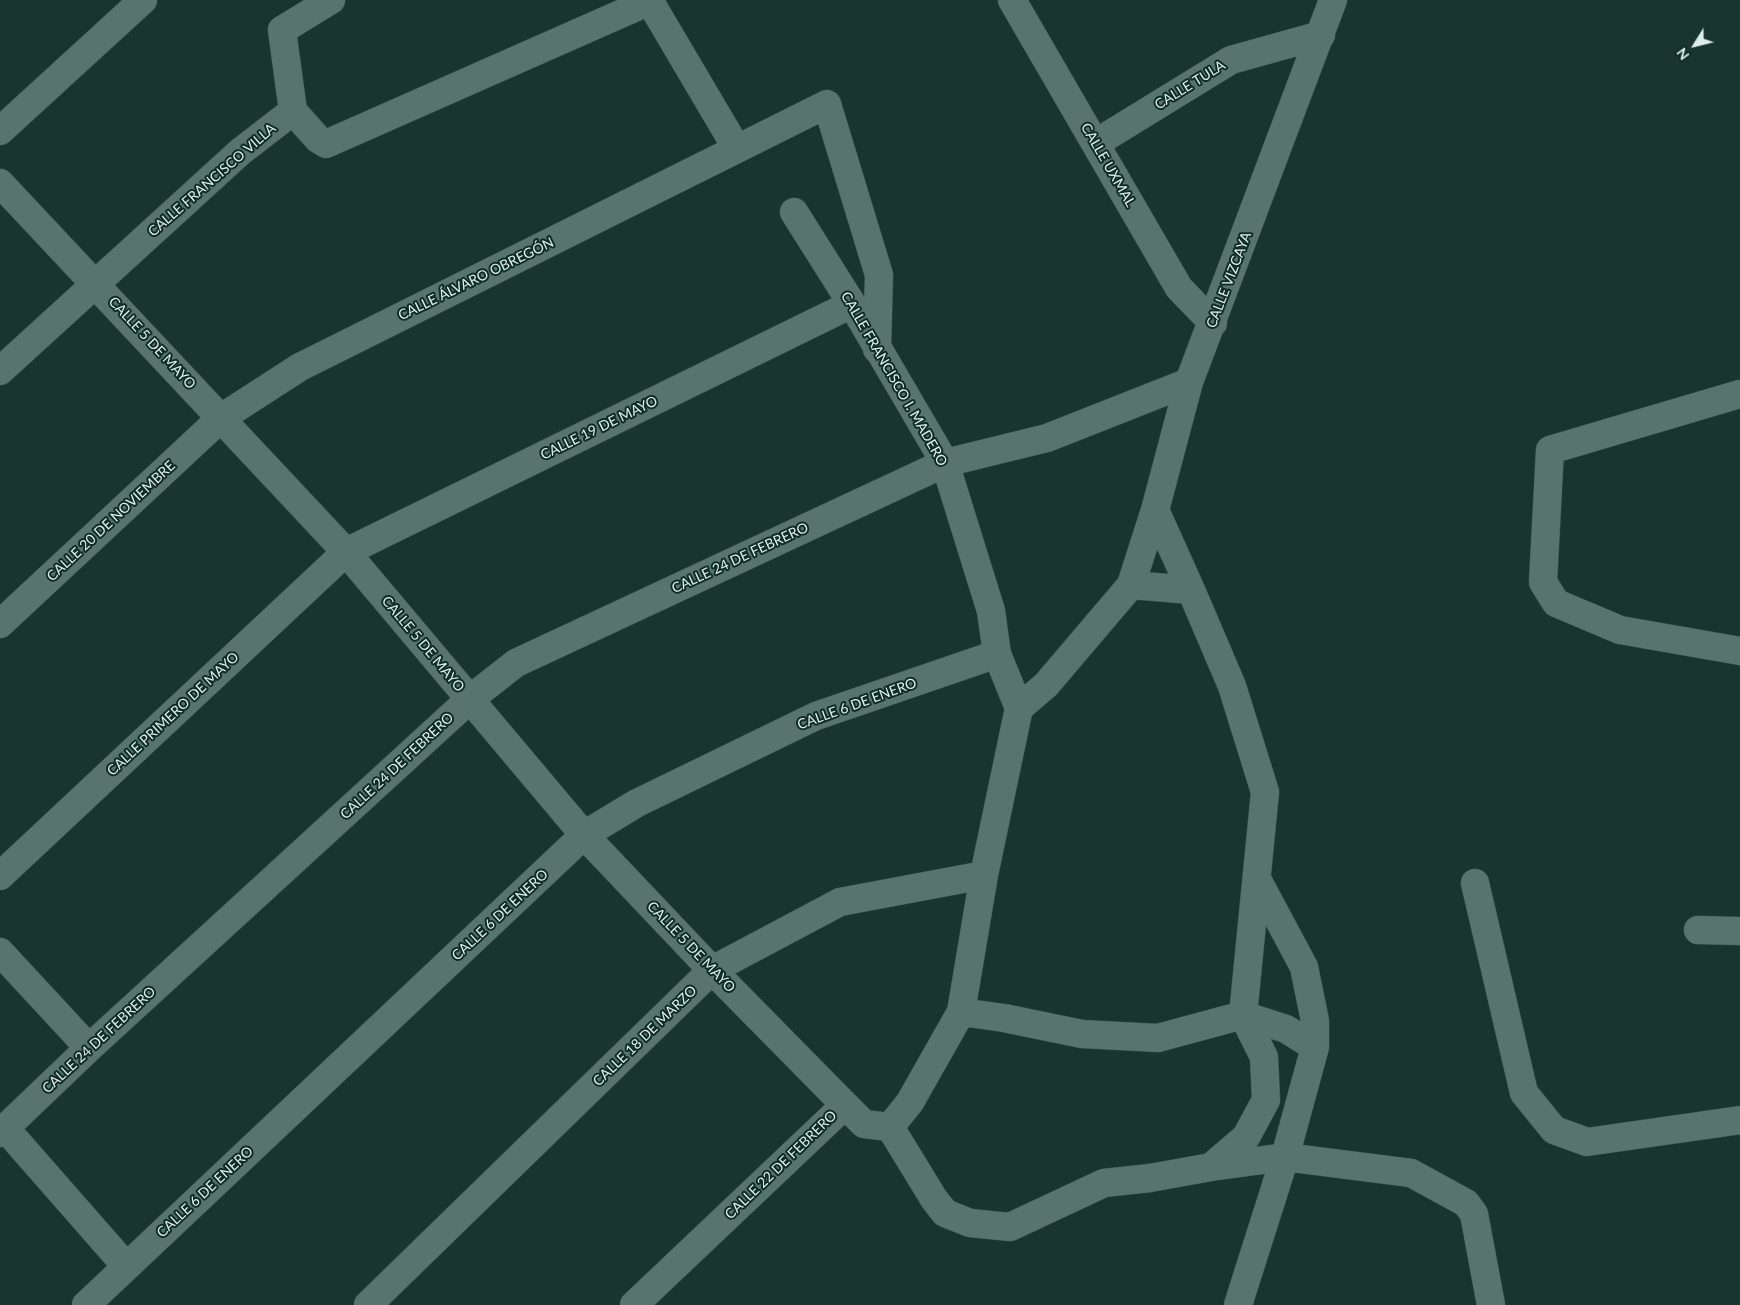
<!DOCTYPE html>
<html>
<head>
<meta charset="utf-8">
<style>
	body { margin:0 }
	#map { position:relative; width:1740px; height:1305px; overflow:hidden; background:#19362e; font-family:Lato,sans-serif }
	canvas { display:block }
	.north { position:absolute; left:1670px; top:20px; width:50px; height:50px; -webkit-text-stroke:4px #0f2c25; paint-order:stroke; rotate:234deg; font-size:14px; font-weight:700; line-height:20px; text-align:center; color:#deefea }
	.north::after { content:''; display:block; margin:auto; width:18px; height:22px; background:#deefea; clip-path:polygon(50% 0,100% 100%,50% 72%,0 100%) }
</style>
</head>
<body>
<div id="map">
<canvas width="1740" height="1305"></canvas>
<div class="north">N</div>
</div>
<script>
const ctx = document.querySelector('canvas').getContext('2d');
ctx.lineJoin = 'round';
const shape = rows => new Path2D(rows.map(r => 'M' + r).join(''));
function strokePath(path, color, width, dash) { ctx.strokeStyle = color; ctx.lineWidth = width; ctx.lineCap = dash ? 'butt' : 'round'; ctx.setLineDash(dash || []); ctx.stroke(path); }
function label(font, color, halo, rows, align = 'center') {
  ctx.font = font + ' Lato,sans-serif'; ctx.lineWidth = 4; ctx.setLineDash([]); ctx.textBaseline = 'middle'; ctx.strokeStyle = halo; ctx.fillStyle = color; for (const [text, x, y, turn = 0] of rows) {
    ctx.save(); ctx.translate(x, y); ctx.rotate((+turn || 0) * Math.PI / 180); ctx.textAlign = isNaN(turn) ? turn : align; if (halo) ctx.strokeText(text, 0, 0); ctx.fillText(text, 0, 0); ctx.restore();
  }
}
const minor = shape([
	[649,0,737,149],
	[1012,0,1179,288,1213,323],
	[293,111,318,139,326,144,650,1],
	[0,131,143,0],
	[1096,143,1231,60,1321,35],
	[0,183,346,552,584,835,712,970,845,1105],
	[0,371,240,152,293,111,282,30,331,0],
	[1740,394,1550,450,1543,582,1556,603,1620,630,1740,651],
	[1155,510,1191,590],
	[1131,585,1191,590,1232,686,1265,792,1243,1015,1264,1057,1266,1100,1246,1137,1211,1167],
	[0,624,221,418,300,367,827,104,879,275,877,349],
	[1019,708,1046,685,1131,585,1155,510,1189,382],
	[0,876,346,552,852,304],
	[1475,883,1524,1093,1554,1130,1587,1142,1740,1120],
	[1698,930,1740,931],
	[0,952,89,1048],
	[961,1012,1004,1018,1082,1034,1158,1038,1243,1015],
	[1243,1015,1286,1029,1315,1047],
	[890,1127,934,1199,945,1213,970,1223,1010,1227,1104,1183,1150,1178,1211,1167,1285,1157,1411,1173,1466,1203,1474,1214,1491,1305],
	[5,1128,126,1266],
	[0,1133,89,1048,470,699,516,663,945,463,1047,438,1189,382,1333,0],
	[86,1305,584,835,637,803,816,716,997,654],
	[368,1305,712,970,840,902,984,875],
	[634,1305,845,1105,864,1124,890,1127,910,1102,961,1012,984,875,1019,708,997,654,991,611,945,463,852,304,794,212],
	[1238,1305,1285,1157,1315,1047,1315,1021,1304,967,1257,879]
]);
strokePath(minor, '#3a544e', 29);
strokePath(minor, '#57756c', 28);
label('14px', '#deefea', '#0f2c25', [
	["CALLE TULA",1190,85,-32],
	["CALLE UXMAL",1108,165,60],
	["CALLE FRANCISCO VILLA",212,180,-41],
	["CALLE ÁLVARO OBREGÓN",476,279,-26],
	["CALLE VIZCAYA",1229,280,-69],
	["CALLE 5 DE MAYO",152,343,47],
	["CALLE FRANCISCO I. MADERO",894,379,60],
	["CALLE 19 DE MAYO",599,428,-26],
	["CALLE 20 DE NOVIEMBRE",111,521,-43],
	["CALLE 24 DE FEBRERO",740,558,-25],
	["CALLE 5 DE MAYO",423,644,50],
	["CALLE 6 DE ENERO",857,704,-20],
	["CALLE PRIMERO DE MAYO",173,714,-43],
	["CALLE 24 DE FEBRERO",397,766,-43],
	["CALLE 6 DE ENERO",500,915,-43],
	["CALLE 5 DE MAYO",691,947,46],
	["CALLE 18 DE MARZO",645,1036,-44],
	["CALLE 24 DE FEBRERO",99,1040,-43],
	["CALLE 22 DE FEBRERO",781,1165,-44],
	["CALLE 6 DE ENERO",205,1192,-43]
]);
</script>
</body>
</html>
